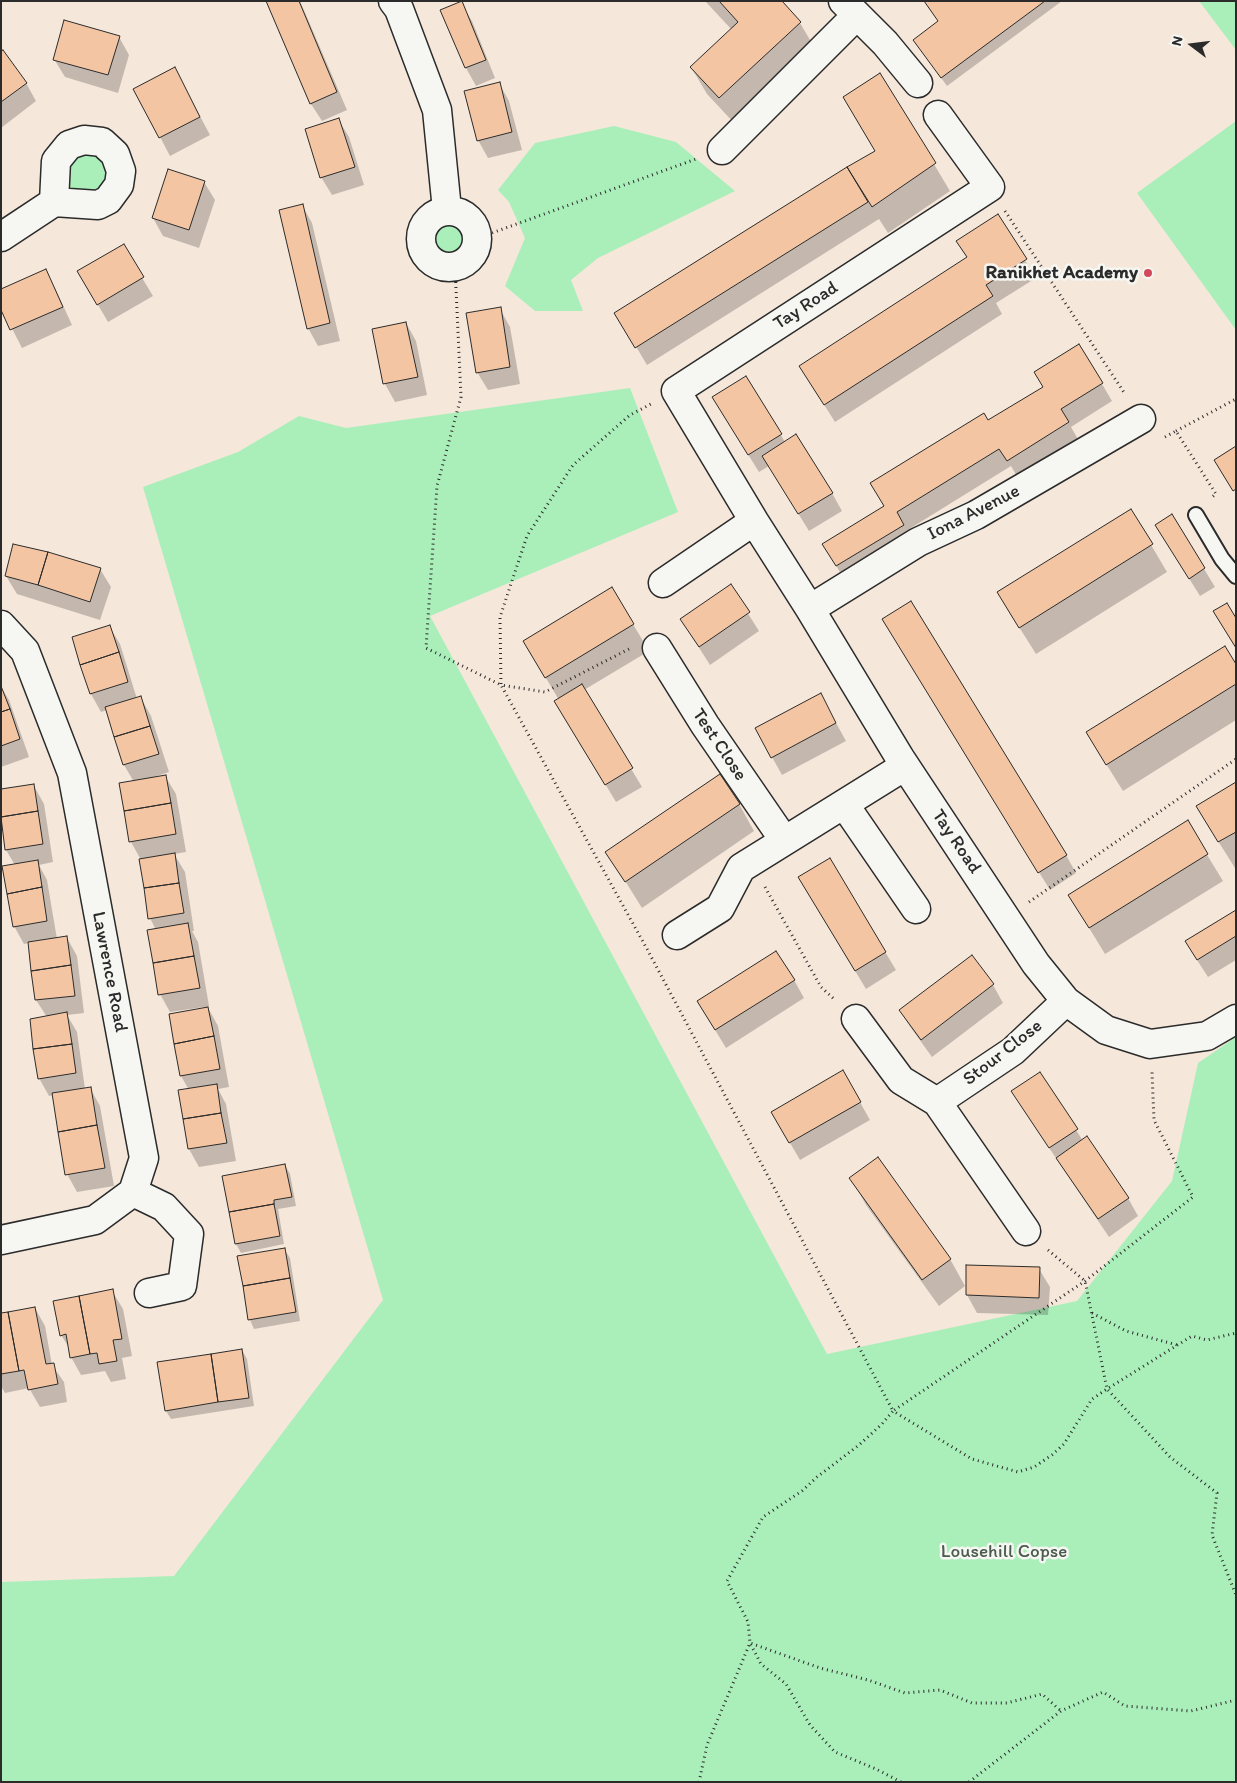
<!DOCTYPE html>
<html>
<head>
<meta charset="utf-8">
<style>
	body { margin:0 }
	#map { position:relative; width:1237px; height:1783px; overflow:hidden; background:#f5e7da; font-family:Itim,sans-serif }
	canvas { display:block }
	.frame { position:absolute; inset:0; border:2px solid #2b2b2b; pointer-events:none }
	.north { position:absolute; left:1167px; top:20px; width:50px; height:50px; -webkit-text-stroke:4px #f6f6f2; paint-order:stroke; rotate:285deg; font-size:14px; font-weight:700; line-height:20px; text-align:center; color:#2b2b2b }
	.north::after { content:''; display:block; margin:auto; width:18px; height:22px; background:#2b2b2b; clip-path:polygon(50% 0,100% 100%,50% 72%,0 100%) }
</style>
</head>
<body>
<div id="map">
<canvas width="1237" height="1783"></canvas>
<div class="frame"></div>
<div class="north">N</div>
</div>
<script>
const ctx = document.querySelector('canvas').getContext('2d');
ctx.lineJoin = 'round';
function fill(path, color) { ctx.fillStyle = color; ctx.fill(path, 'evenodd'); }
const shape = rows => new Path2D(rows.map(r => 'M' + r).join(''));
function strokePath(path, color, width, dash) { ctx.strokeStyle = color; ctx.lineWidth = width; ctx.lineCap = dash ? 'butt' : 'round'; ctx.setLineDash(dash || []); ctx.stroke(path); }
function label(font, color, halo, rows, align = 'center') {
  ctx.font = font + ' Itim,sans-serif'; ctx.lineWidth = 5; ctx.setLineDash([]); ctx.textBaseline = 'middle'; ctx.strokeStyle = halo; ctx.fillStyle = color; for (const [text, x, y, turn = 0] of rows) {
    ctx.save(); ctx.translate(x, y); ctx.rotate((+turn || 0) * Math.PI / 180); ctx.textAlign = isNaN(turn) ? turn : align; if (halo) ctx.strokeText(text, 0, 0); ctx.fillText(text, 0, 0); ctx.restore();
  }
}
fill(shape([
	[1199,1,1236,1,1236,50],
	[1236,121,1236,330,1137,193],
	[614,126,676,142,735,191,598,258,571,280,583,311,535,311,505,286,525,238,509,202,498,190,535,143],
	[102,142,119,185,75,204,55,179,56,161],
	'421 239a28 28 0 1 1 56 0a28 28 0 1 1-56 0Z',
	[630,388,678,512,430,616,827,1354,1077,1301,1172,1181,1198,1063,1236,1037,1236,1782,1,1782,1,1582,174,1576,383,1300,143,487,238,452,299,416,346,428]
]), '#aaefba');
fill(shape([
	[267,1,300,1,347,110,322,121,311,104],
	[705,1,780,1,800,23,816,50,735,124,707,94,691,67,732,30],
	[924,1,1062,1,947,86,914,40,939,22],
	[461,3,472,21,495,78,476,86,466,68,442,10],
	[119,37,129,55,118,93,65,77,54,59],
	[1,53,26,83,36,101,1,128],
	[175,69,210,135,170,156,135,89],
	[880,74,950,191,888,233,879,219,647,365,616,313,876,151],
	[499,83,509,101,522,150,488,158,478,140],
	[338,119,349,137,364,185,332,195,321,177],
	[204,182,215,200,199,248,163,236,153,218],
	[302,205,312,223,340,341,318,346,308,328],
	[997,216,1036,278,996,303,1002,314,835,422,811,384,967,258,957,242],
	[123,246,153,296,108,322,79,272],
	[45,271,55,288,72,325,22,348,1,307],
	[500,309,510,327,520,384,488,390,477,372],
	[406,323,416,341,427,395,395,402,385,384,373,330],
	[746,378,785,442,832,493,842,511,809,531,769,466,759,472,724,416],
	[1102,384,1112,401,1071,427,1079,441,1018,478,1011,466,906,531,913,543,847,584,834,562,886,507,988,422],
	[1131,511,1167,572,1036,654,1014,619],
	[1172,516,1215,587,1200,596,1167,543],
	[100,569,111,587,100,620,17,594,6,576],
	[730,585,759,631,710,665,681,619],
	[612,589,649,651,584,690,642,787,616,802,566,719,559,700,524,641],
	[109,626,120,644,137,699,141,698,151,716,169,772,154,777,154,778,165,776,176,794,186,852,174,854,185,872,194,931,192,931,198,942,209,1006,207,1006,218,1026,229,1087,218,1089,226,1104,236,1161,199,1167,189,1149,180,1091,189,1090,181,1076,205,1009,204,1007,170,1012,160,994,156,930,150,918,141,860,131,842,121,784,134,782,124,765,107,710,101,712,91,694],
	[894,637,1066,855,1076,873,1050,890],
	[1236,666,1236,720,1123,791,1103,759],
	[1,687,9,700,29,757,1,767],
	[820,694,846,741,782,775,772,757],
	[1236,783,1236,868,1235,868,1213,833],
	[34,786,44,804,53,862,39,865,47,880,57,939,67,938,77,956,84,1013,67,1015,77,1032,85,1089,90,1088,100,1106,114,1186,77,1192,67,1174,54,1095,49,1096,39,1078,47,1017,36,1000,29,943,24,944,14,926,15,865,6,850,1,817],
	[739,804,754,831,642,908,607,852],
	[1187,822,1223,881,1105,954,1069,895],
	[830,860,896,970,866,989,810,896],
	[1236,912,1236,960,1208,977,1197,960],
	[971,957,993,985,1003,1003,932,1057,911,1028,900,1011],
	[794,980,804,998,726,1048,698,1002],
	[843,1072,870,1120,800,1160,772,1112],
	[1023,1109,1076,1130,1083,1141,1128,1198,1138,1216,1109,1237],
	[285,1165,290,1174,296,1206,278,1209,284,1244,241,1253,236,1244,223,1177],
	[851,1178,950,1259,965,1286,939,1306,866,1205],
	[285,1250,290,1258,300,1321,254,1329,250,1320,239,1257],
	[1039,1269,1050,1287,1048,1315,977,1313,967,1295],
	[112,1291,123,1309,132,1356,122,1358,126,1379,111,1382,105,1371,81,1375,71,1357,70,1349,61,1335],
	[35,1308,45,1326,52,1365,64,1382,67,1402,40,1407,29,1388,5,1393,1,1386,1,1314],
	[242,1350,247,1359,254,1406,171,1419,166,1411]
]), '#0003');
const building = shape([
	[266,1,299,1,337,92,310,104,266,1],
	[462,1,486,60,465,68,440,10,462,1],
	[719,1,782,1,801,22,719,98,690,67,738,22,719,1],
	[924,1,1045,1,941,78,913,40,938,21,924,1],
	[64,20,120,36,108,75,53,60,64,20],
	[3,50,27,83,1,102,1,51,3,50],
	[175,67,200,117,159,138,133,89,175,67],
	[880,73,936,163,872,207,847,167,875,151,843,97,880,73],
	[500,82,512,132,477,141,464,91,500,82],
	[339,118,355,167,320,178,305,129,339,118],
	[847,167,868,202,635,348,614,313,847,167],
	[168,169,205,181,189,230,152,218,168,169],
	[303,204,330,323,307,329,279,210,303,204],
	[998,214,1027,259,986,285,993,296,824,405,799,366,967,257,956,241,998,214],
	[124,244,144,277,97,305,77,271,124,244],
	[46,269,63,307,10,330,1,310,1,289,46,269],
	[501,307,510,367,476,373,466,313,501,307],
	[406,322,418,377,383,384,372,329,406,322],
	[1079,344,1103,383,1061,409,1069,422,1007,461,999,449,897,512,904,525,836,566,822,544,884,506,870,483,984,413,988,420,1043,387,1034,372,1079,344],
	[746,376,782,434,748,455,712,397,746,376],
	[796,434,833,493,798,514,762,456,796,434],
	[1236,446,1236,489,1233,491,1214,460,1236,446],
	[1131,509,1153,544,1019,628,997,592,1131,509],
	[1172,514,1205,568,1189,579,1155,525,1172,514],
	[13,544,48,552,38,585,5,576,13,544],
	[48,552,101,568,90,602,38,585,48,552],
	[731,584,750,612,699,647,680,619,731,584],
	[612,587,634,624,545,678,523,641,612,587],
	[911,601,1067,855,1038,873,882,619,911,601],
	[1227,603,1236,618,1236,648,1213,611,1227,603],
	[110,625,119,652,80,665,72,637,110,625],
	[1225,646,1236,664,1236,684,1106,765,1086,732,1225,646],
	[119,652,128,682,90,694,80,665,119,652],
	[582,684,633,768,605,785,554,701,582,684],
	[1,686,10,709,1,712,1,686],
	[821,693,836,723,771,758,755,728,821,693],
	[141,696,150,726,114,737,105,707,141,696],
	[10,709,20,739,1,746,1,712,10,709],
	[150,726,159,754,123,765,114,737,150,726],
	[720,774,740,804,625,882,605,852,720,774],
	[166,775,171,803,124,811,119,783,166,775],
	[1236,782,1236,832,1218,842,1196,806,1236,782],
	[34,784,38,811,1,817,1,789,34,784],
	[171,803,176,834,129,842,124,811,171,803],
	[38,811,43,844,5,850,1,817,38,811],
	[1188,820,1208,854,1089,928,1068,895,1188,820],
	[175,853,179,883,144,888,139,859,175,853],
	[830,858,886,952,855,971,798,877,830,858],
	[38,860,42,887,7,894,2,866,38,860],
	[179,883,184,913,148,919,144,888,179,883],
	[42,887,47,921,13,927,7,894,42,887],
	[1236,910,1236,936,1197,960,1185,941,1236,910],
	[188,923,194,956,153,963,147,930,188,923],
	[67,936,71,965,31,971,28,942,67,936],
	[776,951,795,980,715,1030,697,1001,776,951],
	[972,955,994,984,921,1040,899,1010,972,955],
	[194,956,200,988,158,995,153,963,194,956],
	[71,965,75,996,35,1000,31,971,71,965],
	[208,1007,214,1036,174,1044,169,1014,208,1007],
	[67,1012,72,1044,33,1049,30,1019,67,1012],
	[214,1036,220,1069,180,1076,174,1044,214,1036],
	[72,1044,76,1073,38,1079,33,1049,72,1044],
	[843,1070,861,1102,789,1143,771,1112,843,1070],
	[1040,1072,1078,1129,1049,1148,1011,1091,1040,1072],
	[217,1084,221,1113,183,1119,178,1090,217,1084],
	[91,1087,97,1125,58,1132,52,1093,91,1087],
	[221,1113,227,1143,188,1149,183,1119,221,1113],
	[97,1125,105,1168,65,1175,58,1132,97,1125],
	[1087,1136,1129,1198,1098,1219,1056,1158,1087,1136],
	[878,1157,951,1259,922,1280,849,1178,878,1157],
	[285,1164,292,1197,274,1200,274,1204,229,1212,222,1176,285,1164],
	[274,1204,280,1236,235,1244,229,1212,274,1204],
	[285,1248,290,1278,243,1286,237,1256,285,1248],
	[966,1265,1040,1267,1039,1298,966,1295,966,1265],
	[290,1278,296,1312,248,1320,243,1286,290,1278],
	[113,1289,122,1339,113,1340,117,1361,99,1364,97,1353,90,1354,79,1296,113,1289],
	[79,1296,90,1354,70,1358,66,1334,60,1336,53,1301,79,1296],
	[35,1307,46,1364,54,1363,58,1384,28,1390,24,1370,19,1371,8,1312,35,1307],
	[8,1312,19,1371,1,1374,1,1313,8,1312],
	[242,1349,249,1398,218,1402,211,1354,242,1349],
	[211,1354,218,1402,165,1411,157,1362,211,1354]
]);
fill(building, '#f3c5a3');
strokePath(building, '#2b2b2b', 1);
const lane = shape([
	[1196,515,1222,559,1236,576]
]);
const street = shape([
	[393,1,399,9,437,110,447,210],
	[843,1,885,43,918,83],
	[938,115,990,187,676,391,754,521,810,609,900,758,1036,964,1066,1001,1106,1030,1150,1044,1207,1036,1236,1019],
	[722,150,856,16],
	'421 239a28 28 0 1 1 56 0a28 28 0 1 1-56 0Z',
	[1,237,54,202,98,205,108,200,119,185,121,171,115,154,102,142,84,140,69,145,56,161,54,202],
	[663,583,754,521],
	[810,609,918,542,976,515,1141,419],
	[1,625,25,651,72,773,144,1158,133,1192,95,1220,1,1240],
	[657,648,705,725,784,840],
	[844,804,916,909],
	[677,935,720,908,741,868,905,766],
	[856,1019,901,1080,937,1102,1013,1051,1066,1001],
	[937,1102,1026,1231],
	[133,1192,164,1207,189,1234,182,1286,149,1293]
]);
strokePath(lane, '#2b2b2b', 18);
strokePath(street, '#2b2b2b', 31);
strokePath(shape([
	[1005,211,1125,394],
	[478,238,696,159],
	[455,267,461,397,437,486,426,648,501,685,647,949,893,1411,1085,1281,1193,1197,1154,1120,1152,1072],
	[1176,431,1236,399],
	[1165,437,1176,431,1216,494,1211,498],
	[629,649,545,692,501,685,500,617,527,536,573,465,630,415,651,404],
	[765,887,821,987,835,1000],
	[1029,902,1236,759],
	[1048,1250,1085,1281,1107,1389,1170,1457,1217,1493,1212,1535,1236,1595],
	[1092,1313,1126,1331,1177,1345],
	[699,1782,707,1745,750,1643,820,1668,868,1680,905,1693,940,1690,972,1703,1007,1703,1042,1694,1061,1711],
	[901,1782,876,1769,835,1752,810,1725,786,1684,761,1664,750,1643,748,1622,727,1581,763,1517,802,1491,817,1477,859,1445,882,1424,893,1411,972,1459,1018,1472,1034,1467,1052,1455,1064,1444,1092,1399,1107,1389,1192,1336,1207,1340,1236,1333],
	[969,1782,1061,1711,1103,1692,1125,1706,1191,1711,1236,1700]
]), '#2b2b2b', 3, [1, 4]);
strokePath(lane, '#f6f6f2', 14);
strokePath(street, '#f6f6f2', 28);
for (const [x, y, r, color] of [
	[1148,273,5,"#d1495b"]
]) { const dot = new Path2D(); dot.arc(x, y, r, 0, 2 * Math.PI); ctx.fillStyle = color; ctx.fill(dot); strokePath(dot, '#f6f6f2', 2); }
label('bold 19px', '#2b2b2b', '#f6f6f2', [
	["Ranikhet Academy",1138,273]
], 'right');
label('19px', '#2b2b2b', '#f6f6f2', [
	["Tay Road",806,306,-33],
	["Iona Avenue",974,513,-27],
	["Test Close",719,745,56],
	["Tay Road",956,842,56],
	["Lawrence Road",109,972,79],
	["Stour Close",1003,1053,-38]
]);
label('19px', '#4b5c4f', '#f6f6f2', [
	["Lousehill Copse",1004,1552]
]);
</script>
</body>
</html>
